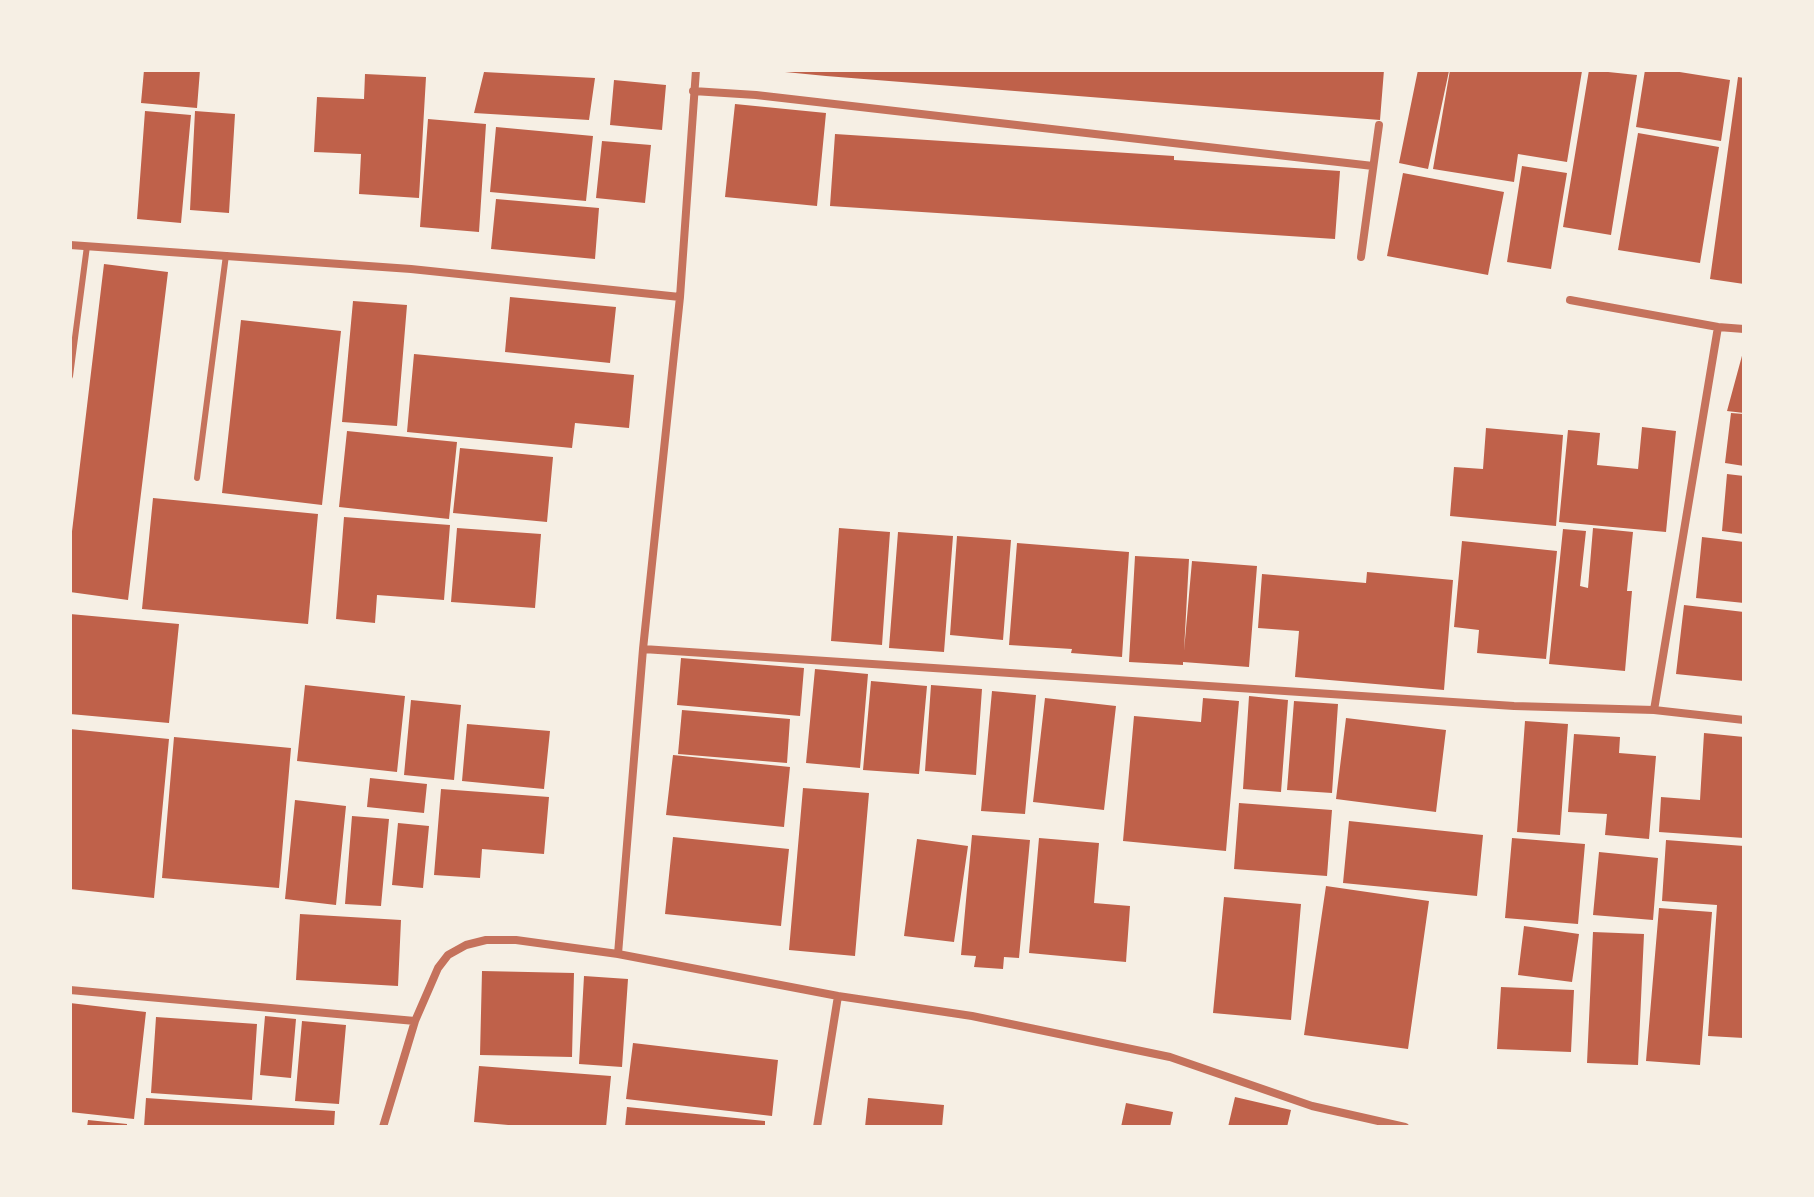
<!DOCTYPE html>
<html>
<head>
<meta charset="utf-8">
<style>
	body { margin:0 }
	#map { position:relative; width:1814px; height:1197px; overflow:hidden; background:#f6efe4; font-family:"Source Sans 3",sans-serif }
	canvas { display:block }
	.frame { position:absolute; inset:0; border:72px solid #f6efe4; pointer-events:none }
</style>
</head>
<body>
<div id="map">
<canvas width="1814" height="1197"></canvas>
<div class="frame"></div>
</div>
<script>
const ctx = document.querySelector('canvas').getContext('2d');
ctx.lineJoin = 'round';
function fill(path, color) { ctx.fillStyle = color; ctx.fill(path, 'evenodd'); }
const shape = rows => new Path2D(rows.map(r => 'M' + r).join(''));
function strokePath(path, color, width, dash) { ctx.strokeStyle = color; ctx.lineWidth = width; ctx.lineCap = dash ? 'butt' : 'round'; ctx.setLineDash(dash || []); ctx.stroke(path); }
fill(shape([
	[144,70,200,70,197,108,141,103],
	[786,70,1384,70,1380,120,826,76,785,72],
	[1418,70,1449,71,1428,169,1399,163],
	[1450,70,1582,71,1567,162,1518,154,1514,182,1433,169],
	[1589,70,1637,75,1611,235,1563,227],
	[1645,70,1667,70,1730,80,1721,141,1636,127],
	[484,72,595,78,589,120,474,113],
	[365,74,426,77,419,198,359,194,361,154,314,152,317,97,364,99],
	[1738,77,1744,78,1744,284,1710,279],
	[614,80,666,85,662,130,610,125],
	[735,104,826,113,817,206,725,197],
	[145,111,191,115,181,223,137,219],
	[195,111,235,114,229,213,190,210],
	[428,119,486,124,479,232,420,227],
	[496,127,593,136,586,201,490,192],
	[1638,133,1719,147,1700,263,1618,250],
	[835,134,1174,156,1174,160,1340,171,1335,239,830,206],
	[602,141,651,145,645,203,596,198],
	[1522,166,1567,173,1551,269,1507,262],
	[1403,173,1504,192,1488,275,1387,256],
	[496,199,599,208,595,259,491,249],
	[104,264,168,272,128,600,70,592,70,548],
	[510,297,616,307,610,363,505,352],
	[353,301,407,305,397,426,342,422],
	[241,320,341,331,322,505,222,493],
	[1743,352,1744,413,1727,411],
	[414,354,634,375,629,428,575,423,572,448,407,432],
	[1731,413,1744,414,1744,466,1725,463],
	[1642,427,1676,431,1666,532,1559,522,1568,430,1600,433,1597,465,1638,469],
	[1486,428,1563,435,1556,526,1450,516,1454,467,1483,469],
	[347,431,457,442,449,519,339,507],
	[460,448,553,457,547,522,453,513],
	[1727,474,1744,476,1744,534,1722,531],
	[153,498,318,514,308,624,142,609],
	[344,517,450,525,444,600,377,595,375,623,336,619],
	[457,528,541,534,535,608,451,602],
	[839,528,890,532,882,645,831,641],
	[1593,528,1633,532,1627,591,1632,591,1625,671,1549,664,1563,529,1586,531,1580,586,1588,588],
	[898,532,953,536,944,652,889,648],
	[957,536,1011,540,1003,640,950,635],
	[1702,537,1744,542,1744,603,1696,598],
	[1462,541,1557,551,1546,659,1477,653,1479,630,1454,627],
	[1017,543,1129,552,1122,657,1071,653,1072,649,1009,645],
	[1135,556,1189,559,1184,651,1192,561,1257,566,1249,667,1183,662,1183,665,1129,662],
	[1367,572,1453,580,1444,690,1295,677,1299,631,1258,628,1262,574,1366,583],
	[1684,605,1744,612,1744,681,1676,674],
	[70,614,179,624,169,723,70,714],
	[681,658,804,668,800,716,677,705],
	[815,669,868,674,860,768,806,763],
	[871,681,927,686,919,774,863,770],
	[305,685,405,696,397,772,297,761],
	[931,685,982,689,976,775,925,771],
	[992,691,1036,695,1025,814,981,811],
	[1249,696,1288,700,1281,792,1243,789],
	[1045,698,1116,706,1104,810,1033,802],
	[1203,698,1239,701,1226,851,1123,841,1134,716,1201,722],
	[411,700,461,705,454,780,404,775],
	[1294,701,1338,704,1332,793,1287,790],
	[682,710,790,719,787,763,678,754],
	[1346,718,1446,730,1436,812,1336,799],
	[1525,721,1568,724,1560,835,1517,832],
	[467,724,550,731,544,789,462,781],
	[70,729,169,739,154,898,70,889],
	[1704,733,1744,737,1744,838,1659,832,1661,797,1700,800],
	[1574,734,1620,737,1619,753,1656,756,1649,839,1605,835,1607,814,1568,812],
	[174,737,291,748,279,888,162,878],
	[673,755,790,767,784,827,666,815],
	[370,778,427,784,424,813,367,807],
	[803,788,869,793,855,956,789,950],
	[441,789,549,797,544,854,482,849,480,878,434,875],
	[295,800,346,806,336,905,285,899],
	[1239,803,1332,810,1327,876,1234,869],
	[352,816,389,819,381,906,345,904],
	[1349,821,1483,835,1477,896,1343,883],
	[398,823,429,826,423,888,392,885],
	[972,835,1030,840,1019,958,1004,957,1003,969,974,967,976,956,961,955],
	[673,837,789,849,781,926,665,914],
	[1039,838,1099,843,1094,903,1130,906,1126,962,1029,953],
	[1512,838,1585,844,1578,924,1505,918],
	[917,839,968,846,954,942,904,936],
	[1666,840,1744,846,1744,1038,1708,1036,1717,905,1662,901],
	[1599,852,1658,858,1653,920,1593,915],
	[1326,886,1429,901,1408,1049,1304,1035],
	[1224,897,1301,904,1291,1020,1213,1013],
	[1659,908,1712,912,1700,1065,1646,1061],
	[300,914,401,920,398,986,296,980],
	[1524,926,1579,934,1572,982,1518,975],
	[1593,932,1644,934,1638,1065,1587,1063],
	[482,971,574,973,572,1057,480,1055],
	[584,976,628,979,622,1067,579,1064],
	[1501,987,1574,990,1571,1052,1497,1049],
	[70,1003,146,1012,134,1119,70,1112],
	[265,1016,296,1019,291,1078,260,1075],
	[156,1017,257,1024,252,1100,151,1093],
	[302,1021,346,1025,339,1104,295,1101],
	[633,1043,778,1060,772,1116,626,1099],
	[479,1066,611,1076,606,1127,531,1127,474,1122],
	[1235,1097,1291,1110,1287,1127,1228,1127],
	[146,1098,335,1111,334,1127,144,1127],
	[868,1098,944,1105,942,1127,865,1127],
	[1126,1103,1173,1112,1170,1127,1121,1127],
	[627,1107,765,1121,765,1127,625,1127],
	[88,1120,127,1124,127,1127,87,1127]
]), '#bf614a');
strokePath(shape([
	[70,376,87,246],
	[197,478,226,255]
]), '#c5725c', 6);
strokePath(shape([
	[693,91,756,95,1373,166],
	[70,245,411,269,680,297],
	[1361,257,1379,125],
	[1570,300,1718,327,1744,329],
	[643,649,1514,706,1654,710,1744,720],
	[1654,710,1718,327],
	[618,954,643,649,680,297,696,70],
	[70,990,415,1021],
	[383,1127,415,1021,438,968,448,955,466,945,486,940,516,940,618,954,838,996,972,1016,1170,1057,1312,1106,1405,1127],
	[817,1127,838,996]
]), '#c5725c', 8);
</script>
</body>
</html>
